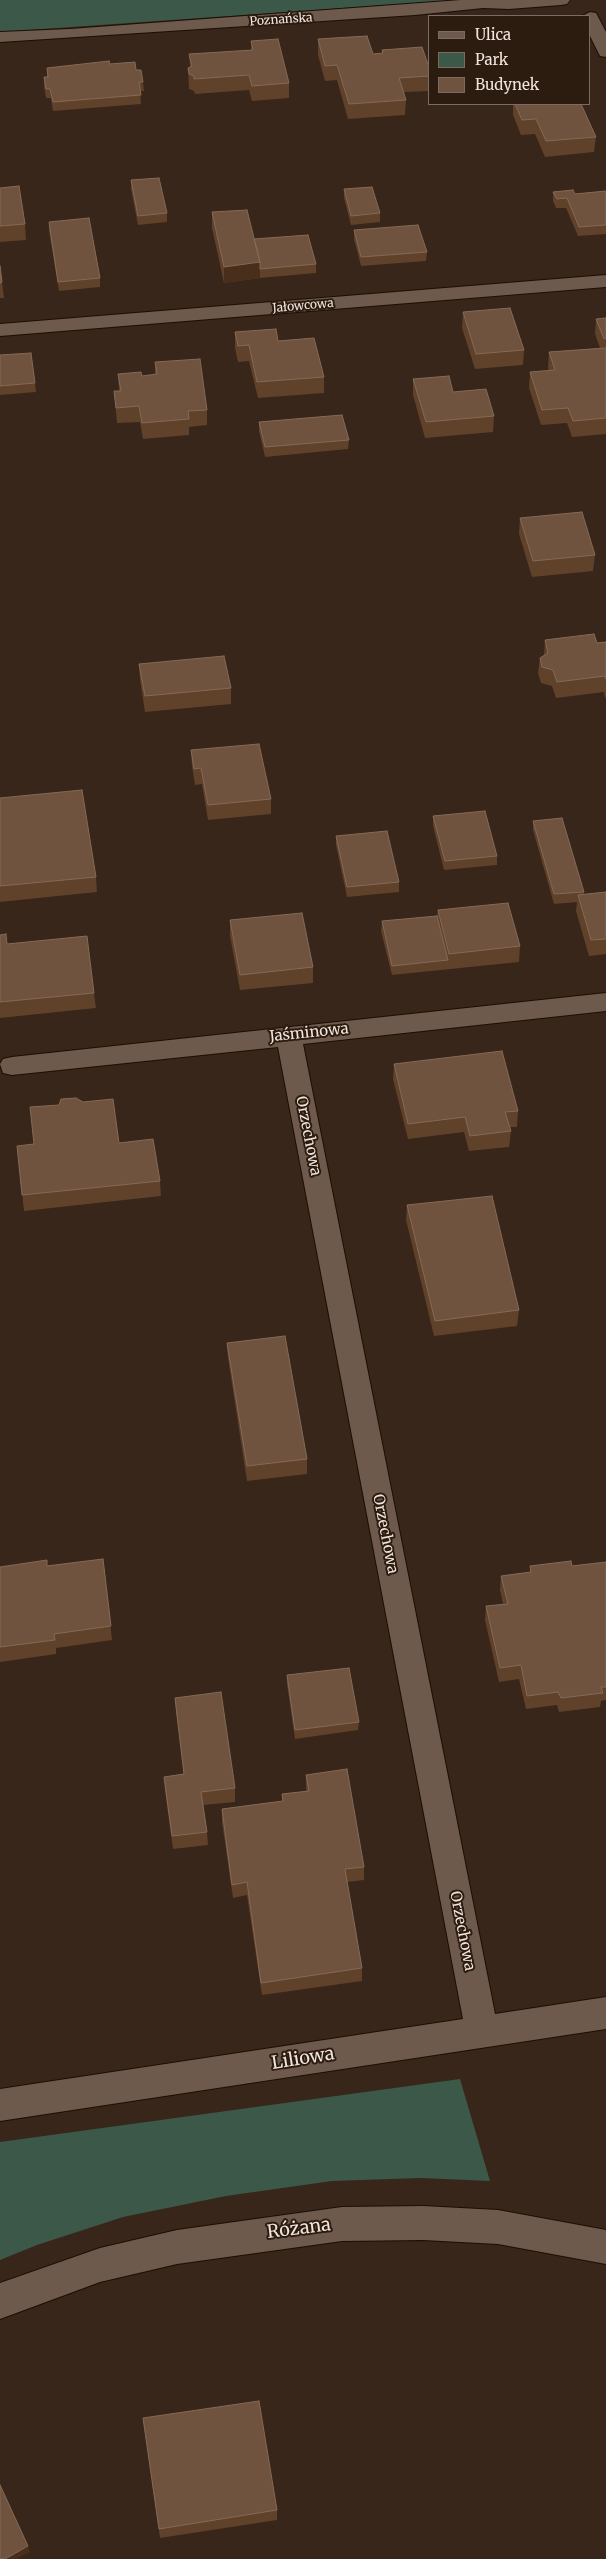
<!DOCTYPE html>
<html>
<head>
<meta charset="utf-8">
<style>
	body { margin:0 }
	#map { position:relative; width:606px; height:2559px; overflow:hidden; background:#372619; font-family:Merriweather,serif }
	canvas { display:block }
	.legend { position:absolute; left:428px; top:15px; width:162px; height:90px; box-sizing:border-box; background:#2c1c10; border:1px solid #7a6c62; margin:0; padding:6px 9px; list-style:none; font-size:15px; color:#f0e5dd }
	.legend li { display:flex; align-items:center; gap:10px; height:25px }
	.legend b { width:25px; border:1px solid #7a6c62 }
</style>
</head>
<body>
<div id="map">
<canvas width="606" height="2559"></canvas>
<ul class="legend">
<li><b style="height:6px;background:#6d5a4c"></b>Ulica</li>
<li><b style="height:14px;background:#3c5848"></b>Park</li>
<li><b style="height:14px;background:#6f533e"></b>Budynek</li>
</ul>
</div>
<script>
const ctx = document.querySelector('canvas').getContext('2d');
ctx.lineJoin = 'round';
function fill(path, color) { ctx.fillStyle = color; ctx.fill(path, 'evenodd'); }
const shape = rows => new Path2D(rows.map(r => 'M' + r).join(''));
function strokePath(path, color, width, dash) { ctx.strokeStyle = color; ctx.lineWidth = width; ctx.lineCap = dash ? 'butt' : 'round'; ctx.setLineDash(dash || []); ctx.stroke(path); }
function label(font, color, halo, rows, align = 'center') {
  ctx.font = font + ' Merriweather,serif'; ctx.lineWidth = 4; ctx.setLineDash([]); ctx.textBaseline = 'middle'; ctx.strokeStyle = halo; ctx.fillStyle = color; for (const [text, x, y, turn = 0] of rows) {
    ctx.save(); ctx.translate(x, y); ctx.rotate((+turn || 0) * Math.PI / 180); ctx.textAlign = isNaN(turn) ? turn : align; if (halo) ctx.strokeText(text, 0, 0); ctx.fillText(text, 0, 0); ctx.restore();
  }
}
fill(shape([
	[0,0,459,0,0,32],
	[460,2079,490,2181,421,2178,332,2181,226,2196,123,2217,37,2245,0,2260,0,2142]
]), '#3c5848');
const minor = shape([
	[461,0,570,0,567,4,561,5,509,9,483,8,415,15,0,42,0,32,70,29,461,0],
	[590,12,596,13,606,32,606,57,600,56,590,36,590,16,582,16,590,12],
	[606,275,606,287,0,336,0,324,606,275],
	[606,993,606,1011,303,1044,495,2014,606,1997,606,2029,0,2121,0,2089,463,2019,278,1047,12,1075,3,1073,0,1064,3,1059,12,1057,606,993],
	[423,2206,498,2210,606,2230,606,2264,498,2244,423,2240,342,2241,177,2264,100,2282,0,2319,0,2283,100,2248,177,2230,342,2207,423,2206]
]);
strokePath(minor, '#1d0e04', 2);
fill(minor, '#6d5a4c');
fill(shape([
	[318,39,373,54,382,53,382,50,430,70,430,91,404,92,406,100,405,115,348,119,337,80,325,81,318,55],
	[251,41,289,83,289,98,252,101,249,90,195,94,194,91,189,89,188,68,190,67,189,54,251,50],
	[110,64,136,70,143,82,144,91,140,91,141,104,53,111,51,98,46,98,44,86,44,77,47,77,47,68],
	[513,104,581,104,596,137,594,152,545,157,535,134,521,135,513,115],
	[131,180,167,213,167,222,138,225,131,189],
	[0,188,25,224,26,240,0,242],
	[344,189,380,213,380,222,351,225,344,198],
	[606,191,606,234,578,236,566,208,556,208,553,201,553,192,575,194],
	[212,212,254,239,316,264,316,273,260,278,224,283,212,228],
	[49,222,100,278,100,287,59,291,49,231],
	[354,230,427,252,426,261,361,266,354,239],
	[0,266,4,298,0,298],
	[463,312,524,350,523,365,475,369,462,328],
	[606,318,606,434,572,437,567,423,541,425,529,388,530,372,549,371,548,368,549,352,600,348,595,334,596,319],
	[235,332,278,341,324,377,324,393,258,398,249,361,238,362,235,348],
	[0,355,35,383,36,392,0,395],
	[155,362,207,410,207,425,189,427,189,435,143,439,140,422,117,423,114,391,119,391,118,374,142,376,155,375],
	[413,379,453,392,494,416,493,432,425,438,413,395],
	[259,422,349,440,348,449,265,457,259,431],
	[520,518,595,555,593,571,532,577,519,534],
	[545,640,597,643,606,642,606,698,605,698,604,692,556,698,552,686,541,683,538,673,540,658,544,655],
	[139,664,231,688,231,704,145,712,140,680],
	[191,750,271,799,271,814,208,820,202,784,195,785,192,766],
	[0,798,96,877,97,892,0,902],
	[433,816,497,856,497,865,444,870,433,826],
	[533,821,584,892,584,894,606,892,606,954,589,956,576,911,577,902,554,904,533,830],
	[336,836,399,882,399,892,347,897,336,845],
	[438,910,520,946,519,962,392,975,381,931,382,921,437,916],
	[230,920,313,967,313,983,240,990,230,936],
	[0,935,7,944,94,993,96,1008,0,1018],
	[394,1064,518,1111,517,1127,509,1127,511,1131,509,1147,469,1151,464,1132,408,1139,393,1079],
	[119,1143,160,1181,161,1196,24,1211,17,1146],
	[407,1205,519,1310,517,1326,434,1336,406,1220],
	[227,1343,307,1459,307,1474,247,1481,228,1358],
	[103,1559,112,1640,56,1648,56,1654,0,1662,0,1567,47,1566],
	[606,1562,606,1700,601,1701,600,1707,559,1712,557,1705,526,1709,519,1679,499,1682,485,1620,486,1606,503,1604,500,1590,501,1576,530,1572,530,1566,572,1566],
	[287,1675,359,1722,358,1730,295,1739,287,1684],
	[175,1698,235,1788,235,1802,203,1805,207,1832,208,1845,173,1849,165,1790,164,1777,184,1774,176,1712],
	[306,1775,364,1867,364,1880,347,1882,362,1968,362,1981,262,1995,247,1895,233,1898,222,1822,222,1809,282,1801,282,1794,306,1791],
	[143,2418,277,2510,277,2520,160,2538]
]), '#60412a');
fill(shape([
	[260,262,260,278,224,283,224,267],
	[28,2546,30,2552,16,2559,5,2559]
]), '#492f1b');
const building = shape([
	[367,36,373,54,383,53,382,50,422,47,430,70,430,76,399,78,406,100,349,104,337,65,325,66,318,39,367,36],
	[278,39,289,83,252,86,249,75,194,79,194,76,189,74,188,68,192,66,189,54,253,50,251,41,278,39],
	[109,61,110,64,135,62,136,70,141,70,143,82,139,82,141,95,53,102,50,89,46,89,44,77,48,77,47,68,109,61],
	[515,104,581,104,596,137,546,141,536,119,522,120,515,104],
	[159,178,167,213,138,216,131,180,159,178],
	[19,186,25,224,0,226,0,188,19,186],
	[372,187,380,213,351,216,344,189,372,187],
	[573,190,575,194,606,191,606,225,579,227,567,198,557,199,553,192,573,190],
	[247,210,260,262,224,267,212,212,247,210],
	[89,218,100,278,58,282,49,222,89,218],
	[418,225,427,252,361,257,354,230,418,225],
	[308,235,316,264,260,269,260,262,254,239,308,235],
	[0,266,2,282,0,283,0,266],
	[510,308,524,350,476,354,463,312,510,308],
	[606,318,606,338,604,339,596,319,606,318],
	[276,329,278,341,314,338,324,377,257,382,249,345,238,346,235,332,276,329],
	[606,348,606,418,573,421,568,408,542,410,530,372,555,370,549,352,606,348],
	[31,353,35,383,0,386,0,355,31,353],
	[200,359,207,410,188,411,189,419,142,423,139,406,116,408,114,391,121,391,118,374,141,372,142,376,157,374,155,362,200,359],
	[449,376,453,392,486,389,494,416,426,422,413,379,449,376],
	[342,415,349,440,265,447,259,422,342,415],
	[582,512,595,555,533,561,520,518,582,512],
	[594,634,597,643,606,642,606,679,605,676,557,682,553,670,542,667,540,658,548,653,545,640,594,634],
	[224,656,231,688,145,696,139,664,224,656],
	[259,744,271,799,208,805,201,768,194,769,191,750,259,744],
	[82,790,96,877,0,886,0,798,82,790],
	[485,811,497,856,445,861,433,816,485,811],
	[562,818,584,892,554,894,533,821,562,818],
	[387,831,399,882,347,887,336,836,387,831],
	[606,892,606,939,591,940,578,895,606,892],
	[508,903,520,946,449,954,438,910,508,903],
	[302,913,313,967,240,975,230,920,302,913],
	[437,916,448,960,392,966,382,921,437,916],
	[6,934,7,944,87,936,94,993,0,1002,0,935,6,934],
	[502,1051,518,1111,505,1112,511,1131,470,1136,465,1117,408,1124,394,1064,502,1051],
	[76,1098,83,1102,113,1099,119,1143,153,1139,160,1181,22,1195,17,1146,34,1144,30,1107,59,1105,61,1099,76,1098],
	[492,1196,519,1310,435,1321,407,1205,492,1196],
	[285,1336,307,1459,247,1466,227,1343,285,1336],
	[103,1559,111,1626,54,1634,55,1640,0,1647,0,1567,47,1560,47,1566,103,1559],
	[571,1561,572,1566,606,1562,606,1687,601,1687,603,1693,561,1698,558,1692,527,1696,521,1665,500,1668,486,1606,508,1604,501,1576,531,1572,530,1566,571,1561],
	[349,1668,359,1722,295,1730,287,1675,349,1668],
	[221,1692,235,1788,201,1792,207,1832,172,1836,164,1777,184,1774,175,1698,221,1692],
	[347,1769,364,1867,345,1869,362,1968,261,1983,247,1882,232,1885,222,1809,283,1801,282,1794,309,1791,306,1775,347,1769],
	[259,2401,277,2510,159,2529,143,2418,259,2401],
	[0,2485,28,2546,5,2559,0,2559,0,2485]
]);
fill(building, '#6f533e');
strokePath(building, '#846a57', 1);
label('12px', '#f0e5dd', '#2c1c10', [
	["Poznańska",281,20,-4],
	["Jałowcowa",303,306,-5]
]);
label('15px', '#f0e5dd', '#2c1c10', [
	["Jaśminowa",309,1033,-6],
	["Orzechowa",308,1136,79],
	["Orzechowa",385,1534,79],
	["Orzechowa",462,1931,79]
]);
label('18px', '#f0e5dd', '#2c1c10', [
	["Liliowa",303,2059,-9],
	["Różana",299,2229,-7]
]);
</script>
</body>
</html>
